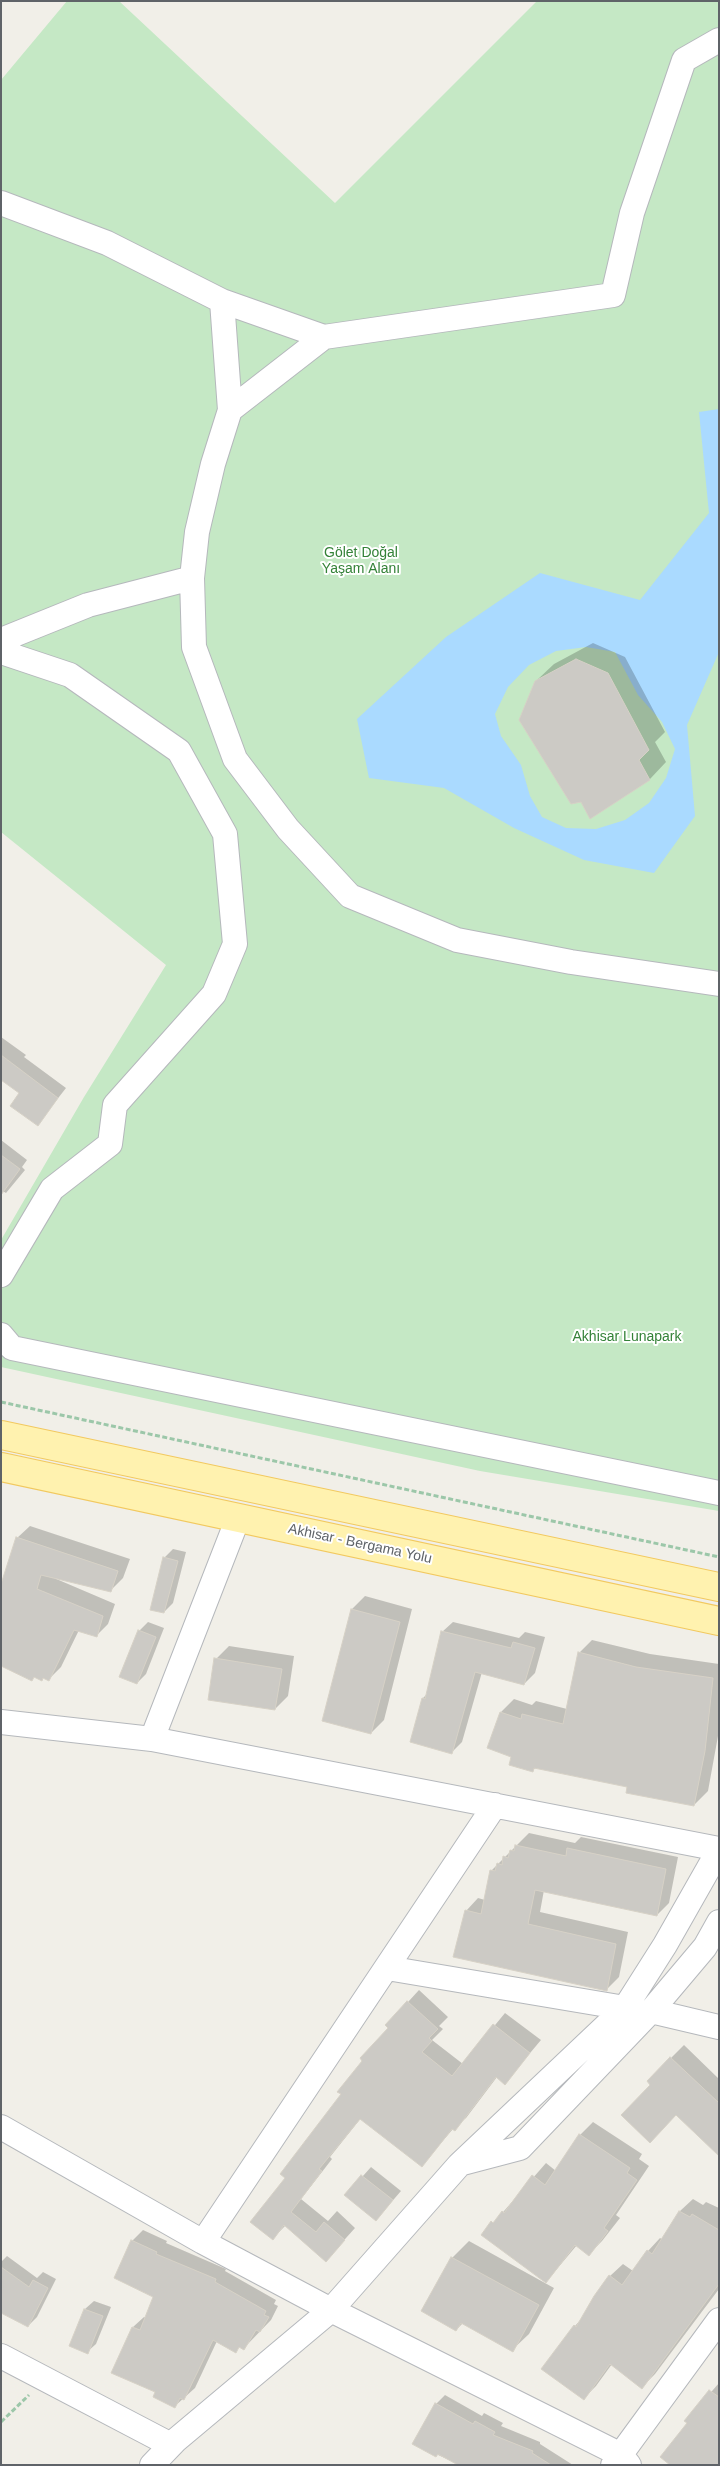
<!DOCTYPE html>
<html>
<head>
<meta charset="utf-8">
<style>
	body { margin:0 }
	#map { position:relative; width:720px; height:2466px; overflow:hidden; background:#f1efe8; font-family:Arial,sans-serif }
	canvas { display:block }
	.frame { position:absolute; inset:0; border:2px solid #5f6368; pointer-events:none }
</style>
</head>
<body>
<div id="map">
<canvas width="720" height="2466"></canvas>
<div class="frame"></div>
</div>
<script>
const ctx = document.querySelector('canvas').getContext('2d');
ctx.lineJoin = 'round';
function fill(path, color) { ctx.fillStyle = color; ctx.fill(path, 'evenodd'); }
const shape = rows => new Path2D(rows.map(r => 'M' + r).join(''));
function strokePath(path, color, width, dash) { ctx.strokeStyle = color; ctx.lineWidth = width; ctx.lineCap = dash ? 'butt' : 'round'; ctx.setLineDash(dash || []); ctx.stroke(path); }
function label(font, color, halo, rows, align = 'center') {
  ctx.font = font + ' Arial,sans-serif'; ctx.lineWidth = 4; ctx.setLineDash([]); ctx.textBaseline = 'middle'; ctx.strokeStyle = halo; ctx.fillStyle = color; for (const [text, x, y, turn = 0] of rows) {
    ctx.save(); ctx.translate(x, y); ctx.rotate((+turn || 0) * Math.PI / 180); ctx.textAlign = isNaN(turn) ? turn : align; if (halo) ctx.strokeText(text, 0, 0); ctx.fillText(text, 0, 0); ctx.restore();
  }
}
fill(shape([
	[67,1,119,1,335,203,537,1,719,1,719,1511,480,1471,1,1367,1,1240,84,1097,166,965,1,832,1,80]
]), '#c5e8c5');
fill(shape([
	[719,409,719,652,687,725,695,816,654,873,584,860,514,828,444,788,369,778,357,719,446,637,540,573,640,600,709,513,699,412],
	[586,647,615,652,638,695,662,722,675,749,666,778,649,803,625,820,596,829,566,828,542,817,530,796,521,765,501,736,495,714,508,687,529,665,556,651]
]), '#aadaff');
fill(shape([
	[593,643,625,657,665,732,655,742,666,762,650,779,590,817,536,681,554,664],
	[1,1037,26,1055,24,1057,66,1088,38,1124,21,1093,1,1079],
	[1,1140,27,1160,22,1167,25,1170,6,1193,1,1190],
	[30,1526,130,1559,123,1578,111,1590,47,1575,115,1604,108,1624,96,1636,79,1630,61,1667,49,1679,17,1538],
	[173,1549,186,1552,173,1603,164,1612,164,1558],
	[365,1596,412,1609,384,1720,371,1733,352,1609],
	[148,1622,164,1628,146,1674,137,1683,139,1631],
	[453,1622,519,1638,525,1632,545,1637,535,1673,524,1684,482,1672,462,1742,451,1753,423,1698,428,1693,442,1632],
	[592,1640,650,1654,719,1664,718,1736,708,1791,694,1805,629,1786,537,1767,533,1770,512,1756,488,1747,501,1712,514,1699,532,1705,536,1701,567,1709,579,1653],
	[229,1646,294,1656,288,1696,275,1709,216,1659],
	[529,1833,575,1843,581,1837,678,1857,669,1903,657,1915,544,1890,540,1912,628,1932,619,1977,607,1989,466,1911,478,1898,485,1900,491,1871],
	[419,1990,448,2017,439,2026,443,2029,432,2040,463,2064,505,2013,541,2040,505,2083,497,2077,466,2118,453,2129,422,2165,361,2118,330,2157,332,2159,301,2199,328,2221,337,2211,355,2228,337,2248,286,2225,273,2238,287,2177,390,2028,387,2025],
	[684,2045,719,2079,719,2154,648,2081],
	[593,2122,642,2154,639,2159,649,2166,616,2215,620,2218,602,2241,589,2254,577,2245,546,2282,483,2235,546,2163,556,2171,580,2135],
	[371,2167,401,2191,376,2220,346,2195],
	[693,2199,703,2205,706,2202,719,2208,719,2289,655,2374,642,2387,612,2364,596,2386,584,2398,575,2326,583,2317,610,2276,623,2264,633,2271,648,2251,660,2238,663,2240,680,2211],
	[143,2230,167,2241,166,2243,226,2269,225,2271,276,2300,274,2304,278,2306,271,2320,244,2348,240,2346,236,2351,217,2341,195,2388,175,2406,157,2391,113,2372,133,2327,144,2317,147,2318,155,2296,132,2241],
	[469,2241,554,2288,529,2334,512,2350,463,2323,456,2330,423,2311,452,2258],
	[7,2256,37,2278,43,2272,56,2279,37,2317,28,2326,1,2312,1,2262],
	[94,2301,111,2307,96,2344,87,2352,70,2346,85,2309],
	[719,2383,719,2465,686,2421],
	[445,2395,482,2416,484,2413,503,2423,501,2426,540,2442,540,2444,573,2465,460,2465,414,2444,436,2404]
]), '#0003');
const building = shape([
	[576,659,608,673,649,750,639,760,650,780,590,819,581,802,571,804,519,720,535,681,576,659],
	[1,1055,58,1098,38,1126,10,1106,19,1093,1,1080,1,1055],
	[1,1155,20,1169,1,1195,1,1155],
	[16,1537,118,1571,111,1592,41,1575,37,1589,103,1616,97,1637,74,1630,49,1681,43,1678,42,1681,34,1677,32,1681,1,1666,1,1584,16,1537],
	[163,1557,178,1561,164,1613,150,1610,163,1557],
	[351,1609,400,1622,371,1734,322,1721,351,1609],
	[138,1630,156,1637,137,1684,119,1677,138,1630],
	[441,1631,511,1648,513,1642,535,1648,524,1685,475,1672,452,1754,410,1742,422,1698,425,1699,441,1631],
	[578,1652,636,1667,713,1678,705,1751,694,1806,626,1793,627,1787,534,1768,533,1772,509,1765,511,1757,487,1748,500,1712,521,1719,522,1714,563,1724,578,1652],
	[214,1658,282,1669,275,1710,208,1700,214,1658],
	[515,1845,566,1856,567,1848,666,1869,657,1916,535,1890,528,1924,616,1944,607,1991,453,1957,465,1910,481,1914,490,1870,495,1871,497,1863,502,1865,503,1856,508,1858,510,1850,514,1851,515,1845],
	[407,2001,438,2029,429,2038,432,2041,422,2052,452,2076,493,2024,530,2053,505,2085,496,2077,455,2131,452,2129,422,2167,360,2119,319,2169,322,2171,291,2212,316,2232,324,2222,345,2240,326,2262,284,2225,273,2240,250,2222,285,2178,280,2174,341,2094,337,2092,362,2061,360,2058,388,2028,385,2025,407,2001],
	[670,2057,719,2103,719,2156,676,2115,650,2143,621,2115,650,2085,647,2081,670,2057],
	[579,2134,630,2168,627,2173,637,2180,604,2228,608,2231,589,2256,575,2245,546,2283,481,2235,491,2221,493,2223,502,2211,504,2213,532,2175,545,2185,579,2134],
	[361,2175,393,2200,376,2221,344,2195,361,2175],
	[679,2211,690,2217,692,2214,719,2230,719,2284,642,2389,610,2364,584,2400,541,2369,574,2325,576,2327,594,2296,609,2275,622,2285,647,2250,652,2254,679,2211],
	[131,2240,157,2252,156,2254,216,2279,215,2282,266,2311,264,2315,269,2317,260,2332,256,2330,244,2350,239,2347,236,2353,213,2340,184,2400,180,2398,175,2408,153,2397,155,2392,111,2373,132,2327,140,2330,153,2297,114,2278,131,2240],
	[451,2257,539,2305,513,2352,461,2323,456,2331,421,2311,451,2257],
	[1,2267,29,2287,33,2280,48,2288,28,2327,1,2313,1,2267],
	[84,2309,103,2316,88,2354,69,2346,84,2309],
	[709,2390,719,2397,719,2465,670,2465,660,2457,687,2423,684,2421,709,2390],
	[435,2403,473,2424,475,2421,495,2432,493,2435,533,2451,532,2453,551,2465,458,2465,438,2454,436,2457,412,2444,435,2403]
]);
fill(building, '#cccac5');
strokePath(building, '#d6d1c6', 1);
const minor = shape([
	[1,203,107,243,222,301,324,337,613,295,632,213,684,60,719,40],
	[222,301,230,410],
	[324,337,230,410,213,464,197,532,192,578,194,647,235,759,288,829,350,896,457,940,571,962,719,984],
	[1,640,88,605,192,578],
	[1,652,70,675,179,751,225,834,235,944,214,994,115,1105,110,1144,52,1189,1,1275],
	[1,1335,12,1348,719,1493],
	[1,1722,152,1739,719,1849],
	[152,1739,238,1518],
	[387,1968,625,2008],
	[651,2011,719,2027],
	[1,2127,203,2242,331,2310,621,2455,629,2465],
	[463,2163,520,2148,651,2011,705,1947,719,1922],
	[203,2242,495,1805],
	[1,2356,171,2445],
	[152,2465,176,2440,331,2310,459,2165,625,2008,665,1945,719,1850],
	[613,2465,719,2320]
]);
const primary = shape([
	[1,1435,719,1587],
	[1,1467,719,1621]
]);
strokePath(minor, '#b5b8bc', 26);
strokePath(primary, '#f2c960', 30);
strokePath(shape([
	[1,1402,719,1557],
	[1,2422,29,2395]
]), '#9cc7a9', 3, [5, 2.5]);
strokePath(minor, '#fff', 24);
strokePath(primary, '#fff2af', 28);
label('14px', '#348238', '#fff', [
	["Gölet Doğal",361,553],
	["Yaşam Alanı",361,569],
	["Akhisar Lunapark",627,1337]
]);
label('14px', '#5f6368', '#fff', [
	["Akhisar - Bergama Yolu",360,1544,12]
]);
</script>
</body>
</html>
